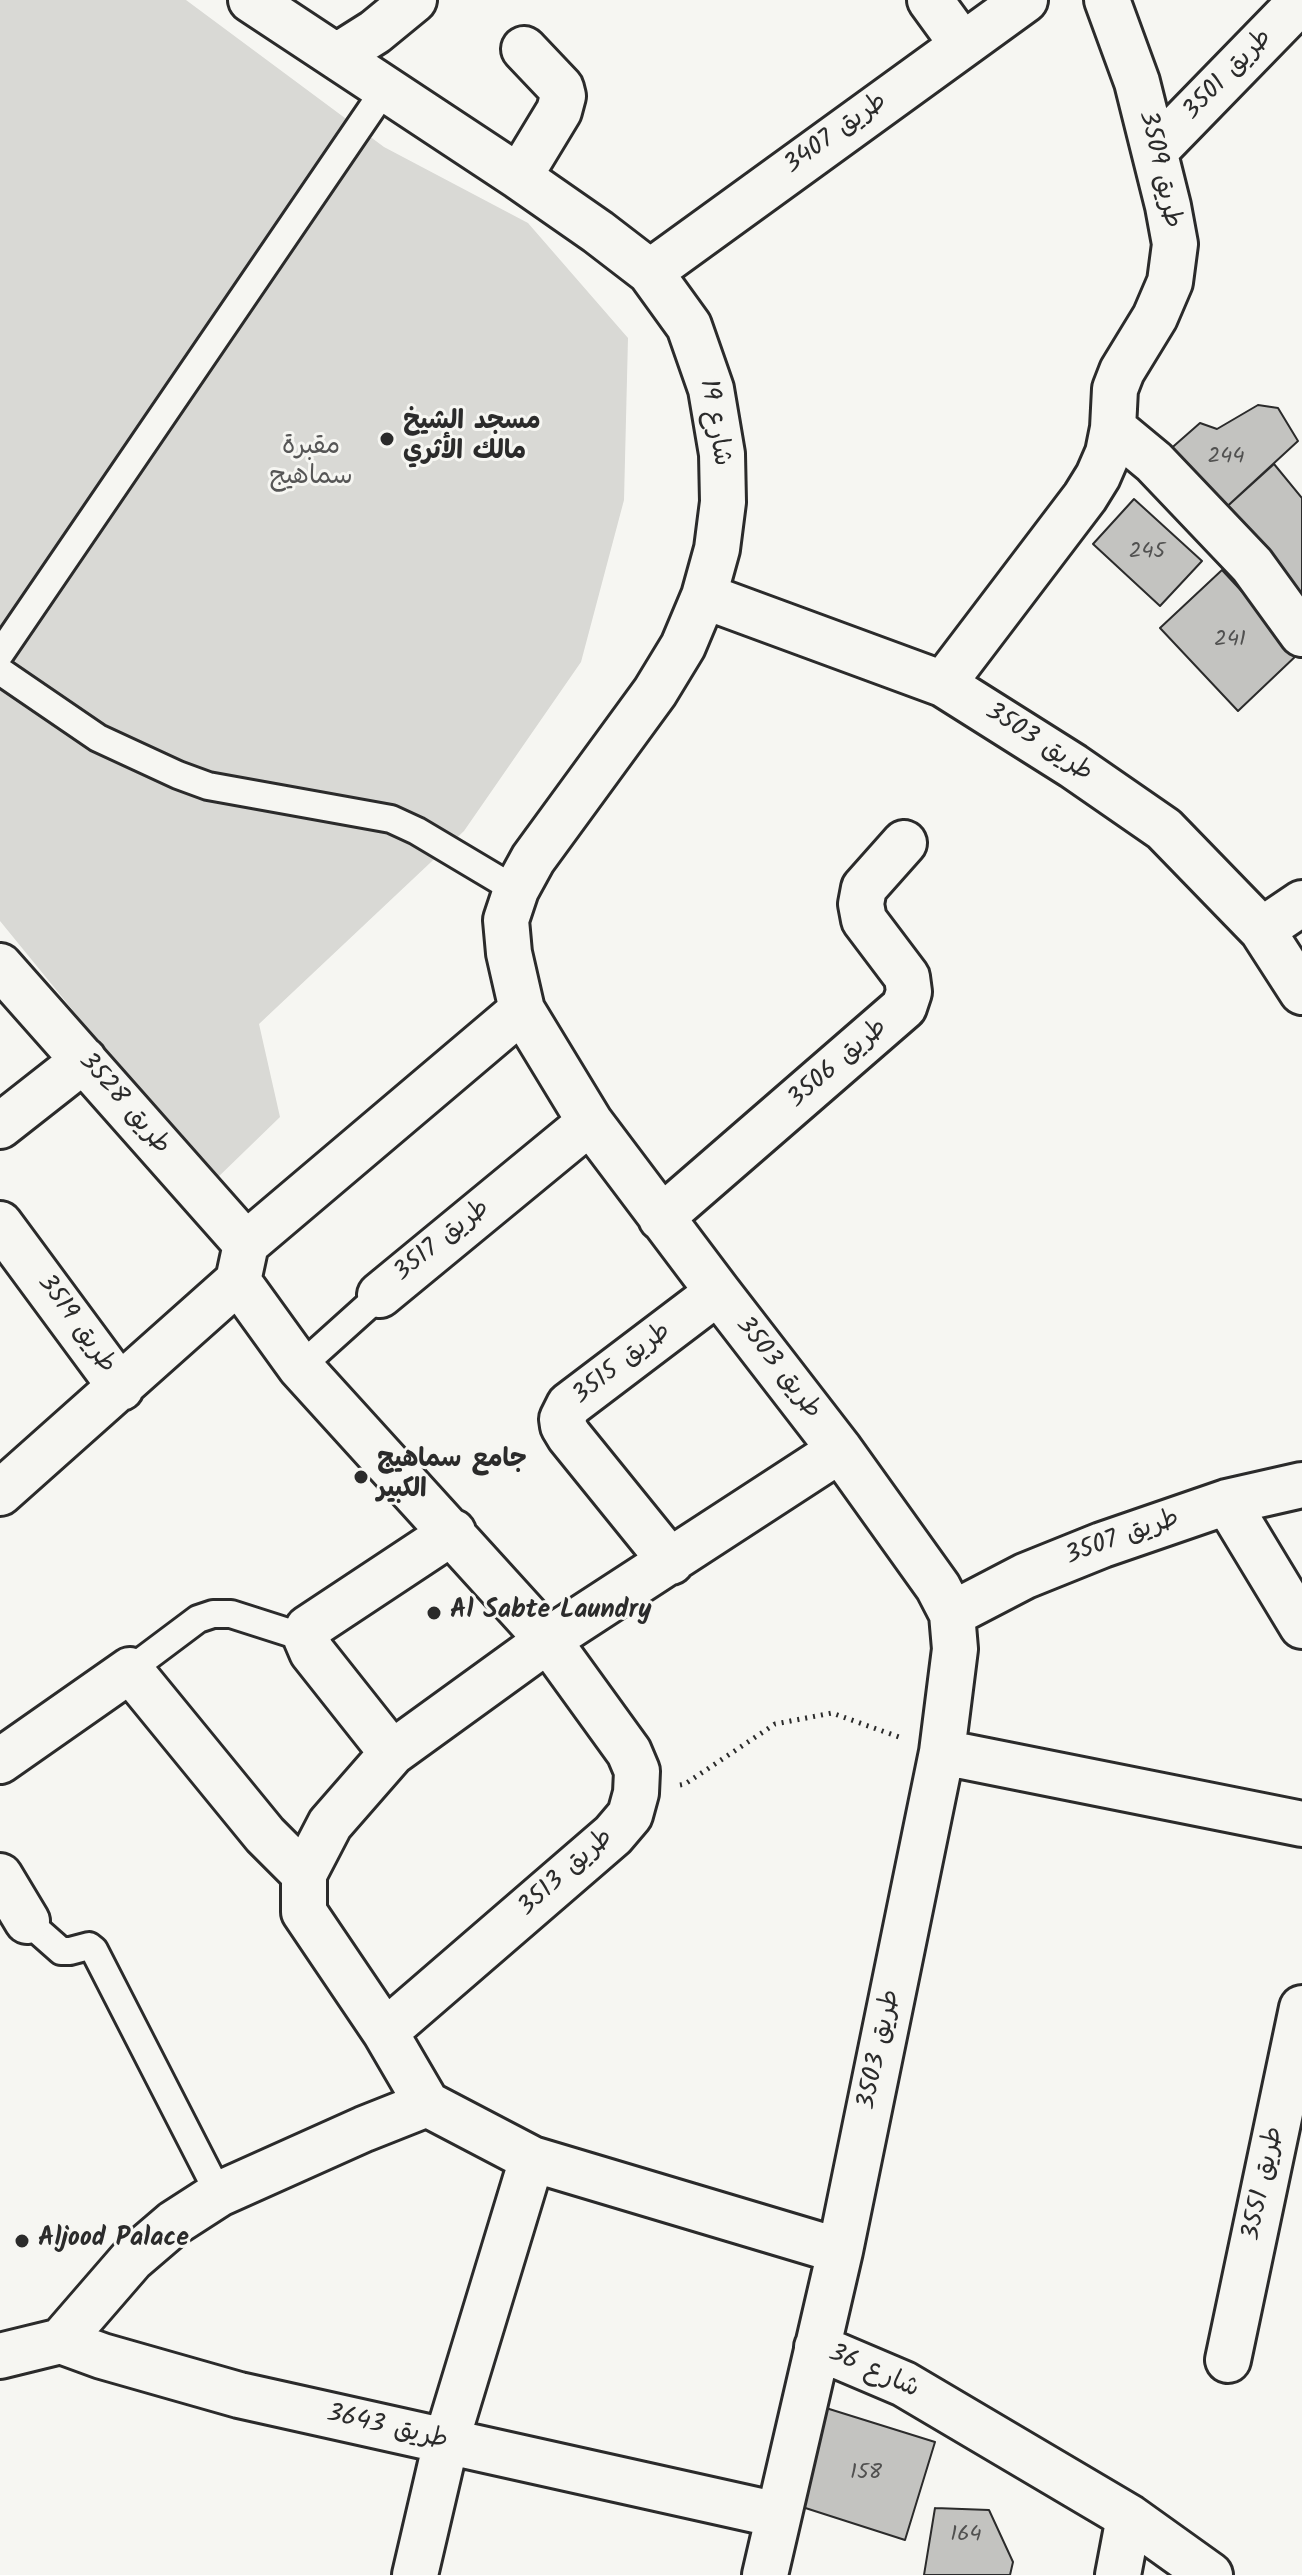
<!DOCTYPE html>
<html>
<head>
<meta charset="utf-8">
<style>
	body { margin:0 }
	canvas { display:block; background:#f6f6f2 }
</style>
</head>
<body>
<canvas width="1302" height="2575"></canvas>
<script>
const ctx = document.querySelector('canvas').getContext('2d');
ctx.lineJoin = 'round';
function fill(path, color) { ctx.fillStyle = color; ctx.fill(path, 'evenodd'); }
const shape = rows => new Path2D(rows.map(r => 'M' + r).join(''));
function strokePath(path, color, width, dash) { ctx.strokeStyle = color; ctx.lineWidth = width; ctx.lineCap = dash ? 'butt' : 'round'; ctx.setLineDash(dash || []); ctx.stroke(path); }
function label(font, color, halo, rows, align = 'center') {
  ctx.font = font + ' Kalam,"Playpen Sans Arabic",sans-serif'; ctx.lineWidth = 6; ctx.setLineDash([]); ctx.textBaseline = 'middle'; ctx.strokeStyle = halo; ctx.fillStyle = color; for (const [text, x, y, turn = 0] of rows) {
    ctx.save(); ctx.translate(x, y); ctx.rotate((+turn || 0) * Math.PI / 180); ctx.textAlign = isNaN(turn) ? turn : align; if (halo) ctx.strokeText(text, 0, 0); ctx.fillText(text, 0, 0); ctx.restore();
  }
}
fill(shape([
	[0,0,186,0,384,147,528,223,628,338,624,500,581,662,464,831,259,1024,280,1117,213,1182,0,921]
]), '#d9d9d5');
const building = shape([
	[1258,405,1278,408,1298,441,1221,512,1167,452,1200,423,1217,429,1258,405],
	[1274,464,1302,498,1302,610,1221,512,1274,464],
	[1134,499,1202,561,1160,606,1093,544,1134,499],
	[1222,570,1299,653,1238,711,1160,628,1222,570],
	[826,2408,935,2442,905,2540,796,2505,826,2408],
	[935,2508,989,2510,1013,2562,1010,2575,924,2575,935,2508]
]);
fill(building, '#c3c3c0');
strokePath(building, '#2b2b2b', 2);
const service = shape([
	[0,654,385,89],
	[0,671,98,738,178,775,208,786,391,819,417,831,516,890],
	[300,1367,380,1295],
	[130,1670,198,1619,213,1614,231,1614,306,1638],
	[27,1921,61,1951,70,1951,89,1946,94,1950,219,2194]
]);
const minor = shape([
	[251,0,519,177,598,232,650,272,689,326,711,389,722,454,723,502,717,549,704,596,683,646,655,692,533,859,516,890,506,920,509,953,522,1010,590,1122,718,1292,840,1450,938,1587,952,1614,955,1649,942,1752,840,2251,765,2575],
	[930,0,962,44],
	[337,56,375,32,414,0],
	[1155,151,1302,0],
	[519,177,559,111,563,96,561,88,524,49],
	[650,272,1025,0],
	[1113,428,1154,462,1252,565,1302,634],
	[704,596,943,684,1073,766,1164,829,1262,930,1302,992],
	[943,684,1085,497,1098,476,1108,453,1113,428,1115,389,1122,371,1155,317,1170,282,1175,244,1168,206,1137,82,1107,0],
	[1262,930,1302,903],
	[0,966,246,1244],
	[0,1126,84,1060],
	[661,1218,904,1007,909,992,907,977,864,920,861,904,864,888,904,843],
	[0,1224,121,1388],
	[246,1244,238,1281,300,1367,548,1640,629,1752,637,1771,636,1793,630,1815,613,1835,385,2032],
	[246,1244,522,1010],
	[380,1295,590,1122],
	[0,1493,238,1281],
	[1227,1502,1302,1626],
	[671,1562,569,1436,563,1426,562,1419,569,1405,718,1292],
	[952,1614,1025,1576,1102,1545,1227,1502,1302,1485],
	[942,1752,1302,1824],
	[392,1753,312,1652,306,1638,308,1628,453,1532],
	[0,1761,130,1670,265,1835,304,1874],
	[0,1876,27,1921],
	[840,2251,532,2159,427,2104,385,2032,304,1912,304,1874,330,1824,392,1753,548,1640,840,1450],
	[61,2341,132,2259,174,2223,219,2194,364,2129,427,2104],
	[817,2347,904,2384,1129,2517,1210,2575],
	[0,2356,61,2341,102,2356,239,2395,778,2515],
	[1228,2360,1302,2008],
	[415,2575,446,2442,532,2159],
	[1118,2575,1129,2517]
]);
strokePath(service, '#2b2b2b', 32);
strokePath(minor, '#2b2b2b', 50);
strokePath(shape([
	[680,1785,685,1784,775,1724,832,1713,899,1737]
]), '#2b2b2b', 5, [2, 6]);
strokePath(service, '#f6f6f2', 26);
strokePath(minor, '#f6f6f2', 44);
for (const [x, y, r, color] of [
	[387,439,8,"#2b2b2b"],
	[361,1477,8,"#2b2b2b"],
	[434,1613,8,"#2b2b2b"],
	[22,2241,8,"#2b2b2b"]
]) { const dot = new Path2D(); dot.arc(x, y, r, 0, 2 * Math.PI); ctx.fillStyle = color; ctx.fill(dot); strokePath(dot, '#f6f6f2', 3); }
label('22px', '#515150', null, [
	["244",1226,458],
	["245",1147,553],
	["241",1230,641],
	["158",866,2474],
	["164",966,2536]
]);
label('26px', '#2b2b2b', '#f6f6f2', [
	["طريق 3501",1229,76,-46],
	["طريق 3407",837,135,-36],
	["طريق 3509",1158,170,77],
	["شارع 19",713,423,80],
	["طريق 3503",1038,744,33],
	["طريق 3506",839,1065,-41],
	["طريق 3528",123,1105,49],
	["طريق 3517",443,1242,-39],
	["طريق 3519",75,1325,54],
	["طريق 3515",623,1365,-38],
	["طريق 3503",777,1369,52],
	["طريق 3507",1123,1539,-20],
	["طريق 3513",567,1874,-42],
	["طريق 3503",881,2050,-78],
	["طريق 3551",1265,2184,-78],
	["شارع 36",873,2373,24],
	["طريق 3643",387,2429,13]
]);
label('bold 26px', '#2b2b2b', '#f6f6f2', [
	["مسجد الشيخ",403,424],
	["مالك الأثري",403,454],
	["جامع سماهيج",377,1462],
	["الكبير",377,1492],
	["Al Sabte Laundry",450,1613],
	["Aljood Palace",38,2241]
], 'left');
label('26px', '#565656', '#f6f6f2', [
	["مقبرة",311,449],
	["سماهيج",311,479]
]);
</script>
</body>
</html>
